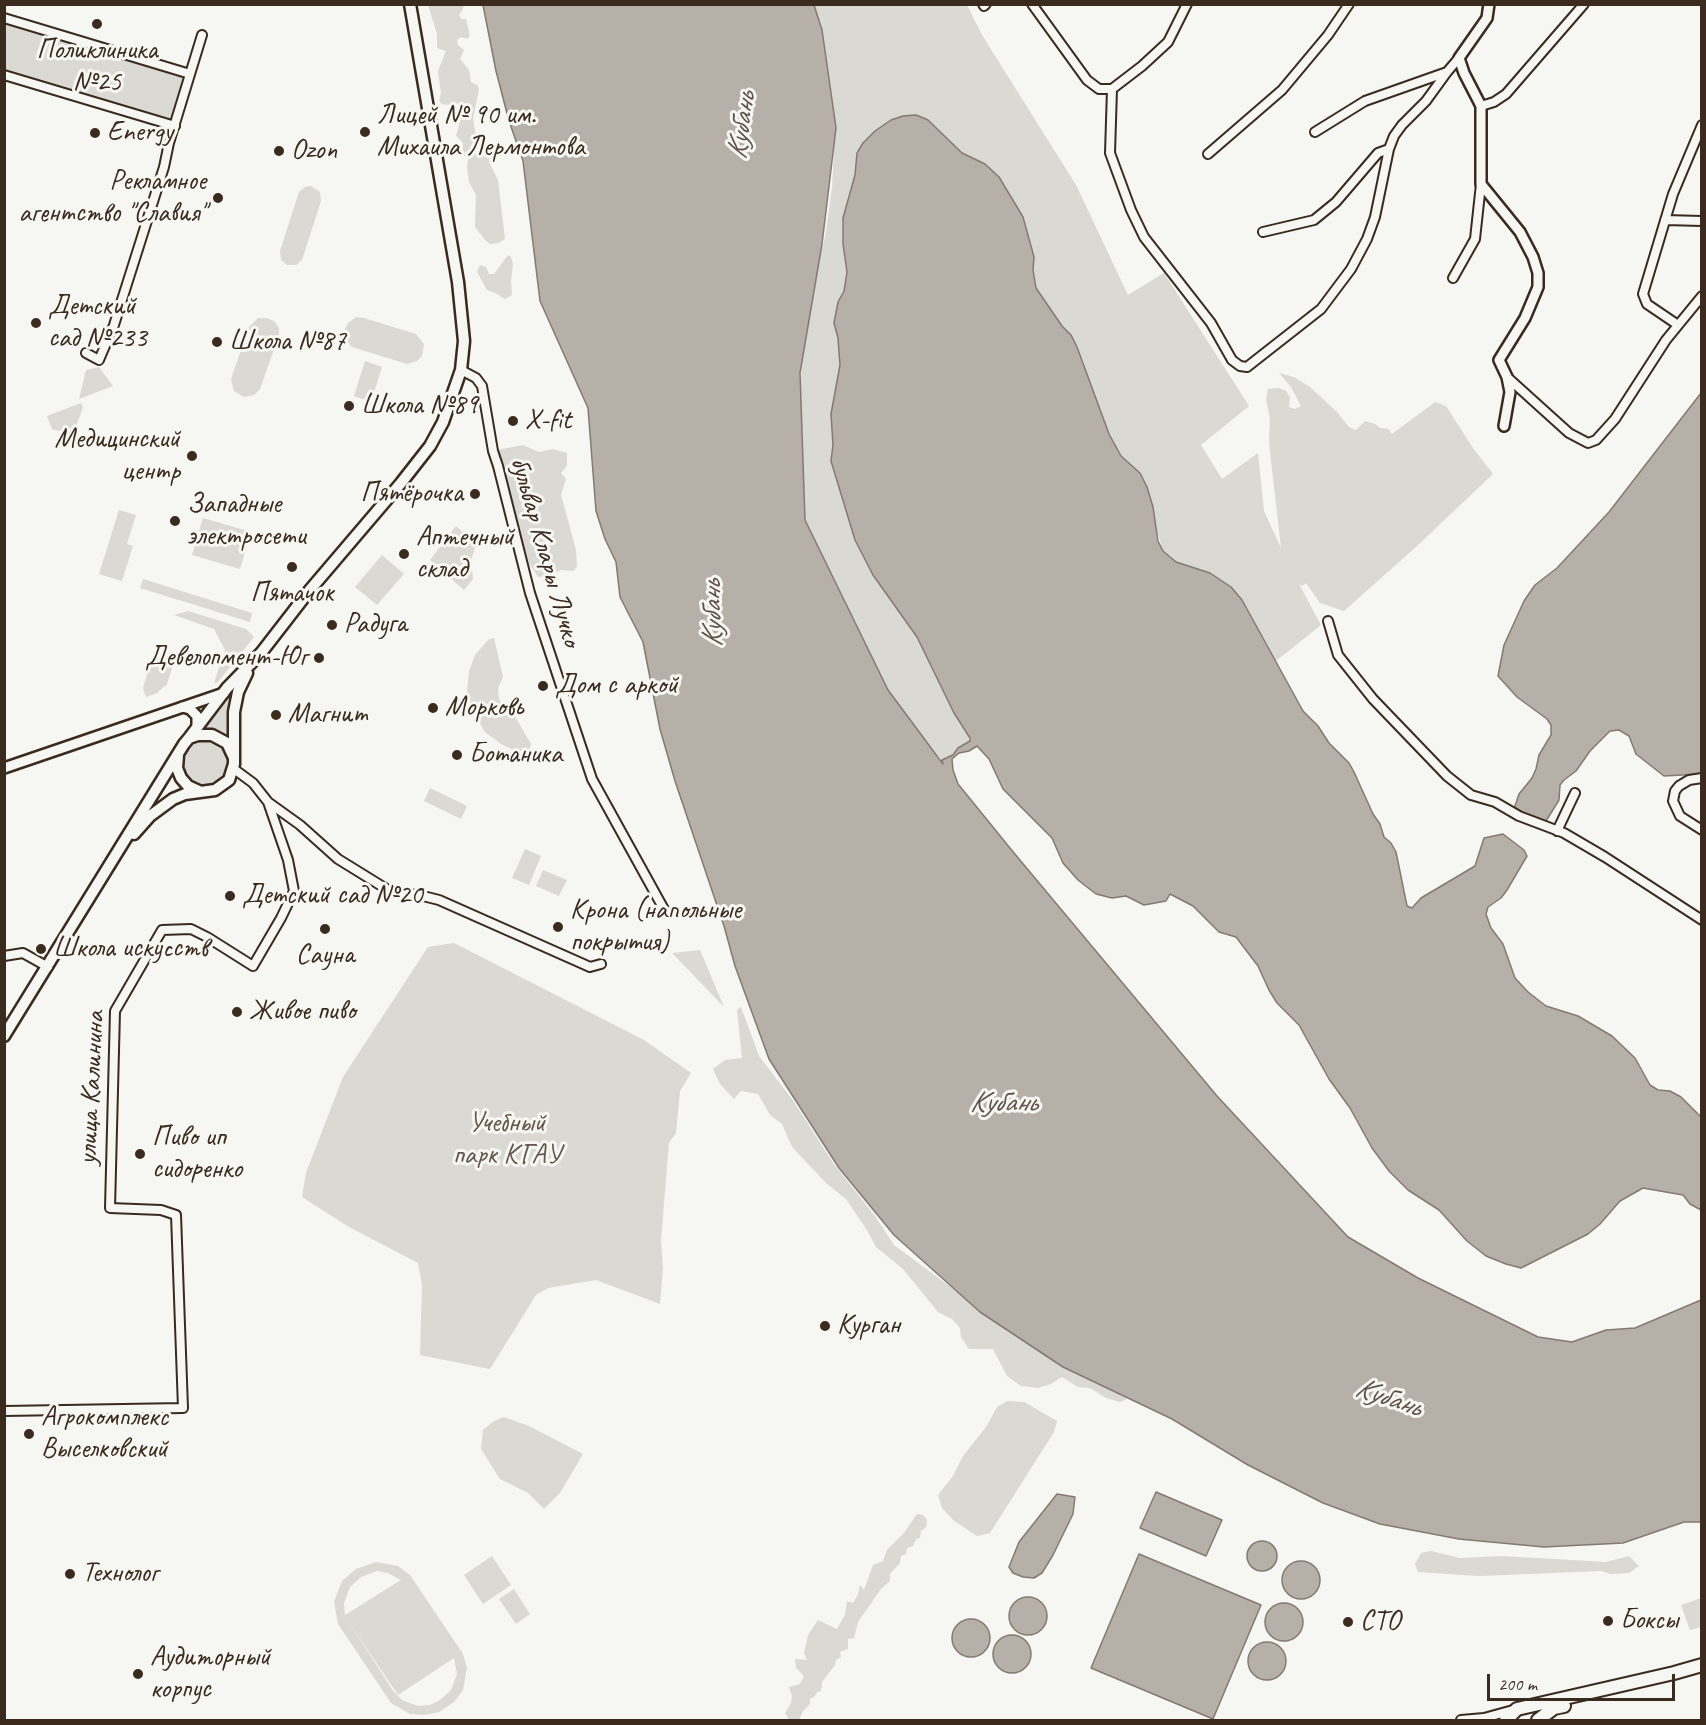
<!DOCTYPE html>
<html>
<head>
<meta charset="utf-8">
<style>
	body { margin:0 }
	#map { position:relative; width:1706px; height:1725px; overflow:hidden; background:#f6f6f2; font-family:Caveat,sans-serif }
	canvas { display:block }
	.frame { position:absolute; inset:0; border:6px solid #3b2a1e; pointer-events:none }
	.scale { position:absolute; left:1487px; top:1674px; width:188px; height:27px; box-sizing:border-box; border:3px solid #3b2a1e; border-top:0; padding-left:8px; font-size:18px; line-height:21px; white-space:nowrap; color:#3b2a1e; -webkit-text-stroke:4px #f6f6f2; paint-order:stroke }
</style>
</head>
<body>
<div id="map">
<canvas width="1706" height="1725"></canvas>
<div class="frame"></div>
<div class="scale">200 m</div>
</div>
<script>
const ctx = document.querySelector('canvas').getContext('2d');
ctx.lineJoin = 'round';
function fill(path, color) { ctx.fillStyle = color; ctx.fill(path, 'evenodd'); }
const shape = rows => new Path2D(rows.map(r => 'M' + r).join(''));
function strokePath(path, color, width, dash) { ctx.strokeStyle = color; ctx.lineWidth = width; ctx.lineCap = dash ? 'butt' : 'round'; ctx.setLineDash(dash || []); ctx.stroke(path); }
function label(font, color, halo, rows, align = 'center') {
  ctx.font = font + ' Caveat,sans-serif'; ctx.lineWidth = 6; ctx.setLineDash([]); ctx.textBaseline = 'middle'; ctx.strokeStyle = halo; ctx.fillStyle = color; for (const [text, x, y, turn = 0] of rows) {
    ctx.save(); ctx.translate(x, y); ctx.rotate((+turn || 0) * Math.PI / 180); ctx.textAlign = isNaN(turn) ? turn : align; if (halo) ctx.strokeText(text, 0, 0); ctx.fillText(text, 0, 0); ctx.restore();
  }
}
fill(shape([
	[428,5,464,5,463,9,459,15,461,19,466,19,470,36,467,39,461,37,457,40,458,45,464,50,460,59,469,70,471,82,477,85,479,89,473,119,476,136,489,152,489,162,498,180,505,239,499,243,490,244,485,240,475,227,476,195,469,182,467,168,468,158,463,155,463,143,456,136,460,121,458,104,454,102,448,105,442,104,439,101,441,93,438,71,446,51,437,48,437,34],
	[808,5,967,5,982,35,1076,185,1128,295,1164,273,1249,406,1201,445,1222,479,1258,453,1264,511,1281,548,1269,443,1270,418,1266,400,1268,389,1279,388,1286,391,1290,397,1289,407,1295,409,1301,406,1291,387,1279,373,1294,377,1310,387,1337,412,1349,427,1356,430,1365,421,1375,424,1380,428,1388,429,1392,434,1435,402,1446,406,1473,448,1493,474,1417,546,1344,611,1320,603,1306,583,1302,586,1299,584,1321,625,1276,661,1242,600,1210,573,1176,562,1163,551,1140,473,1121,456,1109,434,1077,347,1071,335,1062,326,1036,288,1033,270,1034,257,1023,217,999,177,985,164,962,153,928,120,875,131,863,143,857,153,855,175,843,218,843,244,847,272,844,291,838,302,834,323,838,338,840,365,831,414,833,445,831,461,855,540,873,575,917,637,954,713,970,738,970,741,958,748,953,755,942,760,898,707,863,652,805,540,800,389,806,314,825,237,832,188,835,132,830,82],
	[4,22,184,78,172,121,5,71],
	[311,186,320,192,321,201,302,260,296,265,287,265,281,260,280,251,299,192,305,187],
	[508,255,511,257,513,264,511,281,512,295,505,299,495,293,487,290,477,272,480,265,486,267,489,274,494,274],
	[356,317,364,318,416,334,424,344,422,356,417,361,407,364,352,347,345,339,344,331,348,323],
	[258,318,266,318,274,321,279,328,279,335,260,389,254,395,244,397,234,391,231,379,249,327],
	[365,361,382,367,371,402,354,396],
	[99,367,113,386,79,399,86,370],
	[81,403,83,407,73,435,52,429,47,416],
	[523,445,539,452,553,449,567,453,567,466,561,473,566,479,561,495,576,550,577,567,573,571,561,570,548,576,538,577,529,563,502,477,497,450],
	[119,510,136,515,127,544,133,546,122,581,99,574],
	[203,518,251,532,240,569,192,555],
	[456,526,476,544,471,561,473,579,464,590,430,560],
	[382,555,404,574,377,605,355,587],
	[143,579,252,613,250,622,140,588],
	[188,611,246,629,254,637,217,683,214,683,225,650,214,629,174,615],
	[494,638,503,677,498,688,499,699,505,708,514,715,531,744,528,753,518,752,501,744,485,732,474,713,467,692,469,671,475,655,489,639],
	[156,658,170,663,172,668,167,684,157,693,146,697,143,688,151,662],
	[231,691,228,735,205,728,204,725],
	'181 762a24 24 0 1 1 48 0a24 24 0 1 1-48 0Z',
	[430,788,467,806,461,819,424,801],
	[525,849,541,856,529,885,512,878],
	[543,870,567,880,559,896,536,886],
	[454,943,644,1040,691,1073,680,1091,676,1133,669,1143,661,1240,663,1268,660,1304,596,1280,548,1288,536,1295,490,1369,420,1355,422,1285,418,1263,349,1227,302,1197,306,1173,343,1077,428,947],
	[700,950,724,1007,672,953],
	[741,1007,759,1056,792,1099,834,1164,875,1216,894,1245,964,1297,1043,1349,1127,1399,1120,1402,1106,1398,1090,1388,1078,1387,1062,1377,1051,1384,1038,1388,1021,1386,1007,1376,993,1349,969,1349,961,1337,960,1328,952,1319,938,1312,903,1269,876,1247,867,1230,846,1199,826,1183,792,1147,782,1124,770,1115,758,1094,741,1091,734,1099,720,1084,713,1069,725,1060,742,1058,737,1010],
	[1007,1401,1024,1402,1057,1421,1054,1432,990,1533,977,1536,953,1520,942,1508,938,1495,953,1476,963,1456,986,1427,997,1407],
	[504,1417,529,1426,583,1454,560,1493,544,1509,528,1493,500,1479,481,1449,483,1430,494,1421],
	[917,1514,923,1515,927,1520,926,1527,921,1531,920,1538,916,1539,913,1546,907,1548,906,1554,901,1556,900,1563,890,1574,890,1581,881,1589,867,1609,858,1622,854,1638,848,1639,848,1649,840,1652,841,1657,836,1660,835,1665,822,1682,821,1691,817,1692,815,1696,810,1699,810,1704,803,1711,799,1720,789,1720,785,1713,791,1703,792,1696,789,1687,800,1684,804,1676,796,1668,795,1659,807,1660,804,1653,808,1635,818,1620,837,1629,845,1615,847,1601,853,1603,858,1595,860,1585,864,1590,873,1565,883,1561,887,1550,904,1533],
	[1431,1551,1460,1558,1501,1556,1606,1562,1629,1556,1639,1566,1629,1573,1611,1574,1601,1571,1479,1576,1418,1572,1415,1564,1421,1553],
	[492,1556,511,1585,483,1604,464,1575],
	[376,1562,398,1566,410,1575,463,1654,467,1668,463,1690,454,1702,439,1712,425,1715,410,1714,391,1703,338,1624,334,1602,342,1581,356,1569],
	[377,1571,388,1573,401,1580,345,1615,344,1603,350,1587,361,1577],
	[348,1621,398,1695,454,1658,457,1674,451,1690,440,1700,430,1705,418,1706,402,1700,394,1692],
	[514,1589,530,1614,516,1624,499,1599],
	[1701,1598,1701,1627,1690,1630,1681,1605]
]), '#dad9d3');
const water = shape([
	[483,5,814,5,822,30,836,128,822,244,800,373,805,520,888,690,943,764,942,760,953,755,958,748,970,741,970,738,954,713,917,637,873,575,855,540,831,461,833,445,831,414,840,365,838,338,834,323,838,302,844,291,847,272,843,244,843,218,855,175,857,153,863,143,875,131,891,120,903,116,916,115,928,120,962,153,985,164,999,177,1023,217,1034,257,1033,270,1036,288,1062,326,1071,335,1077,347,1109,434,1121,456,1140,473,1147,487,1153,507,1158,541,1163,551,1176,562,1210,573,1231,587,1242,600,1303,711,1318,726,1329,743,1349,763,1354,772,1373,814,1380,824,1384,837,1391,843,1396,852,1407,906,1412,908,1421,898,1475,866,1484,838,1503,834,1524,850,1527,856,1507,890,1501,898,1488,907,1486,914,1491,928,1503,944,1515,978,1528,992,1546,1006,1578,1016,1612,1036,1635,1058,1650,1085,1658,1090,1670,1091,1681,1097,1701,1117,1701,1210,1690,1204,1683,1195,1643,1188,1620,1201,1600,1224,1588,1234,1521,1268,1506,1264,1486,1256,1467,1241,1439,1210,1408,1190,1389,1171,1372,1148,1350,1108,1329,1079,1299,1025,1277,1003,1269,990,1258,966,1236,937,1219,932,1193,906,1170,894,1166,901,1144,905,1126,896,1112,898,1096,894,1078,880,1063,863,1052,838,1003,789,989,759,977,746,969,751,959,753,952,759,953,770,958,784,1014,853,1217,1096,1348,1237,1418,1278,1538,1337,1572,1342,1606,1330,1635,1328,1701,1300,1701,1522,1684,1522,1623,1543,1544,1547,1459,1539,1380,1524,1323,1503,1248,1465,1172,1419,1063,1367,980,1312,894,1235,839,1168,769,1059,735,966,724,926,675,781,660,729,643,642,620,597,616,562,605,539,596,511,588,408,540,301,523,161,509,121,496,71,483,5],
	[1701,393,1701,774,1664,776,1636,754,1629,736,1619,730,1610,731,1590,751,1576,771,1564,780,1560,785,1559,800,1546,821,1538,822,1514,809,1519,794,1532,778,1536,769,1539,755,1551,735,1551,725,1547,719,1517,697,1498,676,1504,645,1524,601,1535,585,1557,568,1609,512,1701,393],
	[1156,1492,1222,1520,1206,1556,1140,1528,1156,1492],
	[1057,1494,1075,1497,1074,1505,1073,1514,1053,1555,1042,1573,1034,1578,1023,1577,1013,1573,1009,1567,1019,1542,1057,1494],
	'1247 1556a15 15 0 1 1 30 0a15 15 0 1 1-30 0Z',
	[1139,1554,1261,1605,1213,1719,1091,1668,1139,1554],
	'1282 1580a19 19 0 1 1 38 0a19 19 0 1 1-38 0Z',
	'1009 1616a19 19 0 1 1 38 0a19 19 0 1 1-38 0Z',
	'1265 1622a19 19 0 1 1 38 0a19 19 0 1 1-38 0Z',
	'952 1638a19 19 0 1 1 38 0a19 19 0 1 1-38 0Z',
	'993 1654a19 19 0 1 1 38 0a19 19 0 1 1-38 0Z',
	'1248 1661a19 19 0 1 1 38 0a19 19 0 1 1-38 0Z'
]);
fill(water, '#b6b0a9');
strokePath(water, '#857a71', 1.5);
const minor = shape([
	[983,4,984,6,986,4],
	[1032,4,1087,80,1099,89,1112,89],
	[4,18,190,74],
	[4,75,175,126],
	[1112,89,1110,153,1131,210,1144,237,1211,323,1232,360,1240,366,1247,367,1321,309,1351,269,1367,239,1375,217,1389,149,1394,136,1402,125,1426,101,1447,72,1459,58],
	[1112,89,1142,66,1168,42,1187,4],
	[1481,106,1494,102,1506,94,1584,4],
	[1315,132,1365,101,1447,72],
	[1208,154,1282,90,1328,35,1349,4],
	[1665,220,1702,221],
	[1263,232,1314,220,1336,202,1378,153,1389,149],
	[1453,278,1475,239,1481,184],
	[1678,325,1647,304,1643,294,1673,194,1702,125],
	[86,353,99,360,114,325,164,167,169,143,202,35],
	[461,370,476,378,482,386,493,451,498,466,530,593,592,779,666,913],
	[1507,377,1569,433,1588,443,1596,440,1615,419,1666,340,1702,296],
	[1328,621,1338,655,1373,699,1447,776,1471,795,1495,802,1519,816,1564,833,1605,857,1702,920],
	[234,769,253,783,268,802,300,825,338,859,393,893,419,895,439,900,590,967,601,964],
	[1702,778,1689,780,1679,786,1675,791,1673,801,1680,816,1702,830],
	[1557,831,1575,793],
	[4,956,23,953,48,967],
	[4,1411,183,1408,176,1215,161,1210,110,1208,115,1011,162,930,191,929,207,937,253,966,281,918,294,891,288,860,268,802],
	[1461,1720,1484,1718,1513,1710]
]);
const tertiary = shape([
	[1489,4,1487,18,1459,58,1464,73,1481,106,1481,184,1520,232,1533,257,1538,273,1538,287,1525,318,1499,360,1507,377,1510,392,1504,426],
	[182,707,190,709,197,716,197,729],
	[4,768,224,693]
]);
const secondary = shape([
	[189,738,227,688,261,653,309,591,401,483,430,446,443,422,461,370,464,341,458,282,410,4],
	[178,755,177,768,181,778,188,786,199,791],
	[134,834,150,816,173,799,185,794,215,790,229,780,234,764,234,712,238,692,247,673],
	[4,1036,184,744,189,738,198,735,212,735,227,743,234,758]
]);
const trunk = shape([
	[1506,1720,1517,1709,1674,1673,1702,1665],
	[1538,1720,1554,1708,1564,1706]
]);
strokePath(minor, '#3b2a1e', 12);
strokePath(tertiary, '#3b2a1e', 14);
strokePath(secondary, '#3b2a1e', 15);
strokePath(trunk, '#3b2a1e', 16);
strokePath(minor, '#f6f6f2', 8);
strokePath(tertiary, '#f6f6f2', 9);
strokePath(secondary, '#f6f6f2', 10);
strokePath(trunk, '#f6f6f2', 12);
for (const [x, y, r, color] of [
	[97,24,6,"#3b2a1e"],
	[365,132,6,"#3b2a1e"],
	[95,133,6,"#3b2a1e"],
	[279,151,6,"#3b2a1e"],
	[218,198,6,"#3b2a1e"],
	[36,323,6,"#3b2a1e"],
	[217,342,6,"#3b2a1e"],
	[349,406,6,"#3b2a1e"],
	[513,421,6,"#3b2a1e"],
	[192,456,6,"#3b2a1e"],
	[475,494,6,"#3b2a1e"],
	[175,521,6,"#3b2a1e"],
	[404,554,6,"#3b2a1e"],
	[292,567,6,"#3b2a1e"],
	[332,625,6,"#3b2a1e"],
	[319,658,6,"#3b2a1e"],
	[543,686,6,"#3b2a1e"],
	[433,708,6,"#3b2a1e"],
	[276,715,6,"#3b2a1e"],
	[457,755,6,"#3b2a1e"],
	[230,896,6,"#3b2a1e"],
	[558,927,6,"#3b2a1e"],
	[325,929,6,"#3b2a1e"],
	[41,949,6,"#3b2a1e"],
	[237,1012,6,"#3b2a1e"],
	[140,1154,6,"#3b2a1e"],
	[825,1326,6,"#3b2a1e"],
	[29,1434,6,"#3b2a1e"],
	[70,1574,6,"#3b2a1e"],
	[1608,1621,6,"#3b2a1e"],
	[1348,1622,6,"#3b2a1e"],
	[138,1674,6,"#3b2a1e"]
]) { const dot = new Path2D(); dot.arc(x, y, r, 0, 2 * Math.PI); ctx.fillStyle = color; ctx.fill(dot); strokePath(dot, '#f6f6f2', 2); }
label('28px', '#3b2a1e', '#f6f6f2', [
	["Поликлиника",97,51,"center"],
	["№25",97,83,"center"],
	["Лицей № 90 им.",377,116],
	["Михаила Лермонтова",377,148],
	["Energy",107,133],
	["Ozon",291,151],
	["Рекламное",206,182,"right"],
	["агентство \"Славия\"",206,214,"right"],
	["Детский",48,307],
	["сад №233",48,339],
	["Школа №87",229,342],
	["Школа №89",361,406],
	["X-fit",525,421],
	["Медицинский",180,440,"right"],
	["центр",180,472,"right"],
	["Пятёрочка",463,494,"right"],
	["Западные",187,505],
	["электросети",187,537],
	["Аптечный",416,538],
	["склад",416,570],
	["Пятачок",292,594,"center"],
	["Радуга",344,625],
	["Девелопмент-Юг",307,658,"right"],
	["Дом с аркой",555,686],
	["Морковь",445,708],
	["Магнит",288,715],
	["Ботаника",469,755],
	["Детский сад №20",242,896],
	["Крона (напольные",570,911],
	["покрытия)",570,943],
	["Школа искусств",53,949],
	["Сауна",325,956,"center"],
	["Живое пиво",249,1012],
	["Пиво ип",152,1138],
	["сидоренко",152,1170],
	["Курган",837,1326],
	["Агрокомплекс",41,1418],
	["Выселковский",41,1450],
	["Технолог",82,1574],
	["Боксы",1620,1621],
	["СТО",1360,1622],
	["Аудиторный",150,1658],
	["корпус",150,1690]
], 'left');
label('28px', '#3b2a1e', '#f6f6f2', [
	["бульвар Клары Лучко",545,552,74],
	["улица Калинина",92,1088,-87]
]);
label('28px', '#63564b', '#f6f6f2', [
	["Учебный",507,1124],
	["парк КГАУ",507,1156]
]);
label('italic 30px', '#605248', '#f6f6f2', [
	["Кубань",742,126,-82],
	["Кубань",713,614,-91],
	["Кубань",1003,1103],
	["Кубань",1388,1398,19]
]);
</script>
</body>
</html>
